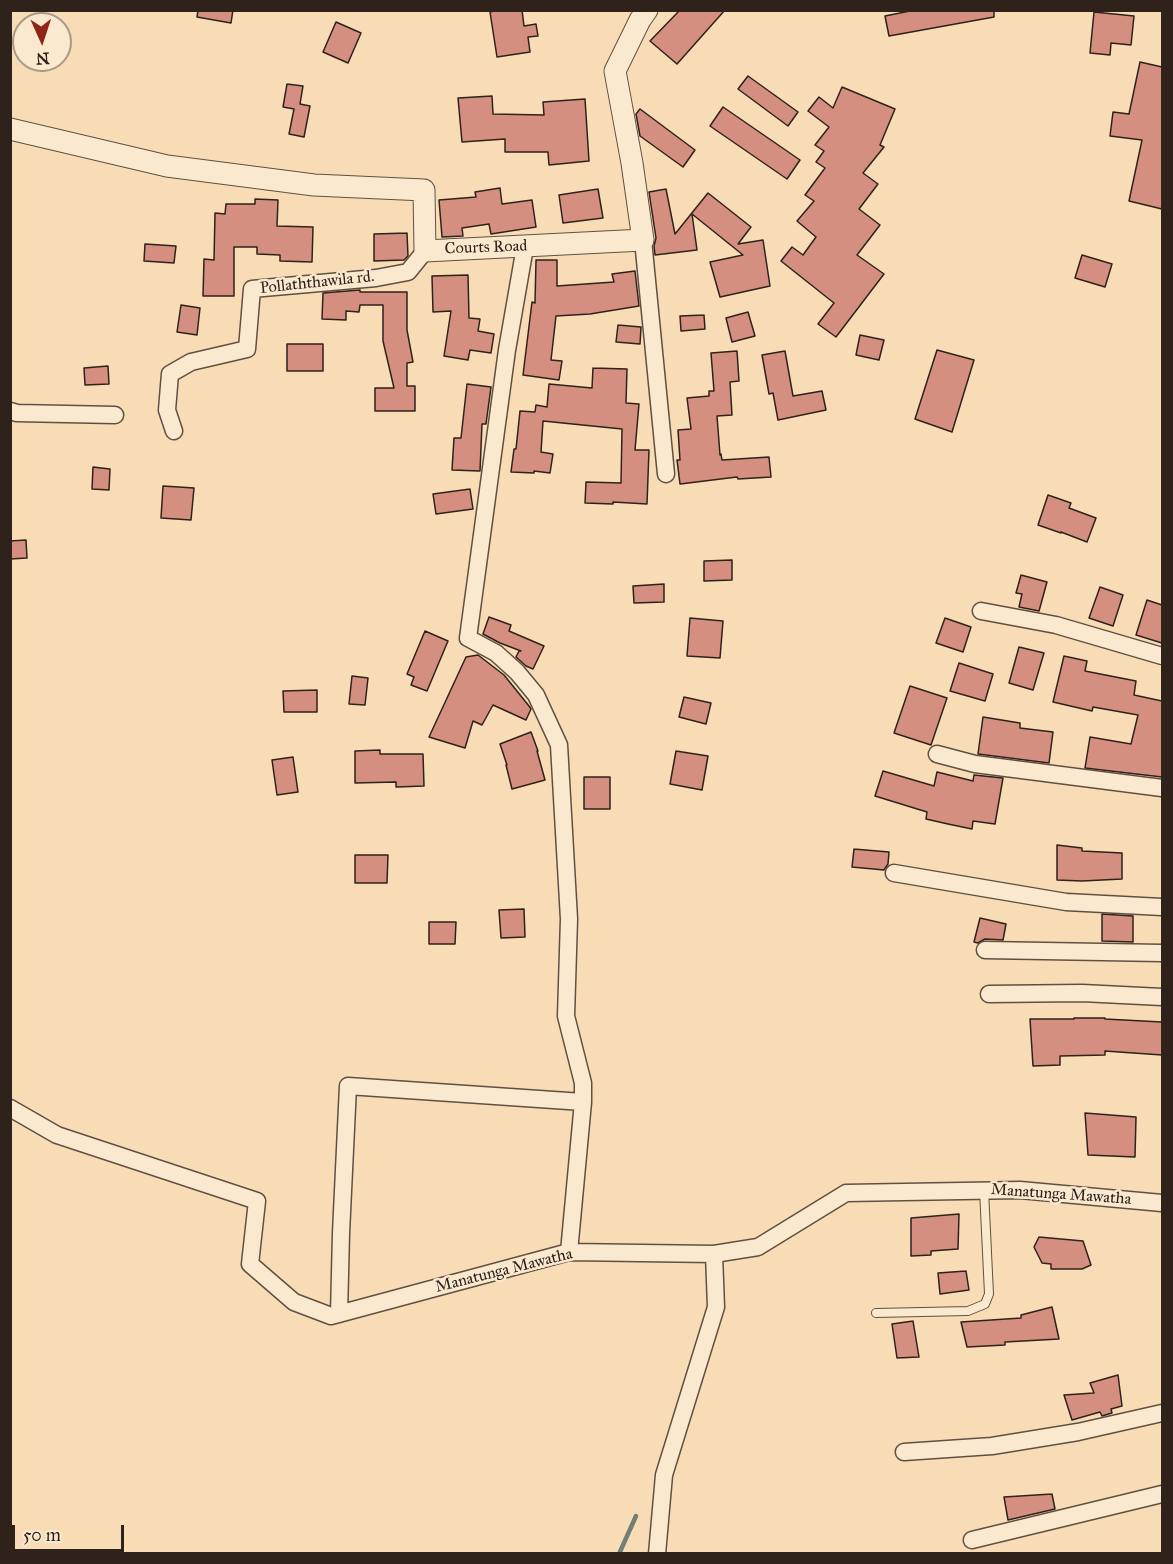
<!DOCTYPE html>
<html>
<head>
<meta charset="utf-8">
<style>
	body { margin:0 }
	#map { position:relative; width:1173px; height:1564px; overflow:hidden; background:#f7dcb5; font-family:"IM FELL Great Primer",serif }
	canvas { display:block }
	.frame { position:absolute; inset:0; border:12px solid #2f221b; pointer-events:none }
	.north { position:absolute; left:12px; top:12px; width:60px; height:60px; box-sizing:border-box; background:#fae8cf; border:2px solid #a99987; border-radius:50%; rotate:177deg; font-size:16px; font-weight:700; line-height:24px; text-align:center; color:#2f221b }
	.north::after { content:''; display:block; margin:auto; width:21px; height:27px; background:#8f2418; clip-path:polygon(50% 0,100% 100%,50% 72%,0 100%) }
	.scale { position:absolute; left:12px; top:1525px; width:112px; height:27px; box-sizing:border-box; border:3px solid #2f221b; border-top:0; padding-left:8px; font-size:18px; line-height:21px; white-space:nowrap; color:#2f221b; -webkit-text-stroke:4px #fae8cf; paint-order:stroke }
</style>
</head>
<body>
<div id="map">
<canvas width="1173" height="1564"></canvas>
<div class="frame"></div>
<div class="north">N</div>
<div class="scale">50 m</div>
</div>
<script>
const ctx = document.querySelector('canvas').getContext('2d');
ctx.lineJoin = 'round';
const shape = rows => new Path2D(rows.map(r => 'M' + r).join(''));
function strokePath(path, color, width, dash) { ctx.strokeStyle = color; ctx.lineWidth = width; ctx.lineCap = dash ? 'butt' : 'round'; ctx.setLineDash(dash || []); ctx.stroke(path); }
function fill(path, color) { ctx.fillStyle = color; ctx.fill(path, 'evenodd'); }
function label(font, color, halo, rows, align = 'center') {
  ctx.font = font + ' "IM FELL Great Primer",serif'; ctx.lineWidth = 5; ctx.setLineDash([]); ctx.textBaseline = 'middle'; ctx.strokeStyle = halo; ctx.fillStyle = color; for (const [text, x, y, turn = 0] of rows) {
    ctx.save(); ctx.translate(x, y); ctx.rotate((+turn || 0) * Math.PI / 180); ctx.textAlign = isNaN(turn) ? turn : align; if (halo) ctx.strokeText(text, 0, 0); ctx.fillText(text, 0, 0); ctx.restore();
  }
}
strokePath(shape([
	[619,1554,636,1516]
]), '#727e76', 4.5);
const building = shape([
	[198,10,233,10,231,23,197,17,198,10],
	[498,10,522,10,524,26,536,24,538,36,528,37,530,52,497,57,490,12,498,10],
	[680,10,725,10,677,64,650,41,680,10],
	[915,10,994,10,994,17,889,36,885,16,915,10],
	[1094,12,1134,16,1131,45,1111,43,1110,55,1090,53,1094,12],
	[336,22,361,33,348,63,323,52,336,22],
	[1140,62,1162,67,1162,209,1129,201,1142,140,1110,136,1113,112,1129,114,1140,62],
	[748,76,798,112,788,126,738,89,748,76],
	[287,84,303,86,300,104,310,106,304,137,289,134,294,109,283,107,287,84],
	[842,87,895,109,880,145,884,147,863,173,878,184,859,209,880,225,857,255,884,274,836,337,818,324,834,303,781,261,792,247,803,255,816,237,797,221,814,201,805,195,825,168,816,162,824,151,815,145,829,127,808,111,819,97,833,108,842,87],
	[492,96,493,114,544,115,543,102,585,99,589,161,549,165,548,152,505,152,505,139,462,142,458,98,492,96],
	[723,107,800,160,787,179,710,126,723,107],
	[640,109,695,150,683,167,640,136,636,114,640,109],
	[500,188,502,204,532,200,536,227,491,234,489,224,462,228,463,236,442,237,439,200,476,197,475,192,500,188],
	[598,189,603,218,563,223,559,195,598,189],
	[666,189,675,234,708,193,751,227,738,244,763,240,770,286,720,297,710,262,743,255,692,214,697,250,655,255,654,246,656,238,649,192,666,189],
	[255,199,278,200,277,226,313,227,312,262,280,261,280,255,257,254,257,247,234,247,234,296,203,296,204,259,214,260,215,213,225,214,226,204,255,204,255,199],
	[407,233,408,256,404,260,374,261,374,234,407,233],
	[145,244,176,246,174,263,144,261,145,244],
	[1082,255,1112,264,1105,287,1075,278,1082,255],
	[536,260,557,260,557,286,614,282,612,274,635,271,639,306,590,314,556,316,551,360,562,361,559,380,523,375,532,302,535,303,536,260],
	[468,275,469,318,480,319,478,331,494,334,491,353,470,350,468,360,444,356,451,311,433,312,432,276,468,275],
	[360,290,360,292,407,292,407,330,413,362,407,363,407,386,415,386,415,411,375,411,375,388,394,388,383,341,383,305,360,305,359,312,346,311,346,320,322,319,323,293,360,290],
	[181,305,200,308,197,335,177,332,181,305],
	[748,312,755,336,732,342,726,318,748,312],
	[704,315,705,329,681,331,680,316,704,315],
	[618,325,641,327,640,344,616,342,618,325],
	[860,335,884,340,879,360,856,355,860,335],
	[287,344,323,344,323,371,287,371,287,344],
	[937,350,974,360,952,432,915,419,937,350],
	[737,351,739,381,730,382,732,415,717,416,720,455,721,454,722,460,769,457,771,477,738,479,737,477,680,484,677,460,680,460,678,430,691,429,687,398,709,396,709,391,714,391,711,353,737,351],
	[785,351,793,396,822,391,826,410,778,420,773,393,769,394,762,355,785,351],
	[108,366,109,384,85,385,84,368,108,366],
	[593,368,627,369,626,403,639,404,635,450,649,450,647,504,613,502,613,504,585,503,586,482,621,483,622,429,543,421,541,452,553,454,550,473,534,471,534,473,511,472,514,449,516,449,520,411,535,412,536,405,547,407,549,384,592,388,593,368],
	[467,384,491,387,486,424,482,424,480,471,452,470,454,438,461,438,467,384],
	[93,467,110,469,109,490,92,489,93,467],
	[163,486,194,488,191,520,161,518,163,486],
	[470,489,473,509,436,514,433,494,470,489],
	[1048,495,1071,503,1069,508,1096,518,1087,542,1061,532,1061,533,1038,525,1048,495],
	[26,540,27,558,10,559,10,541,26,540],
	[732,560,732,580,704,581,704,561,732,560],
	[1021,575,1047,582,1039,611,1019,607,1022,594,1016,593,1021,575],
	[664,584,664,602,634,603,633,586,664,584],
	[1100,587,1123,595,1113,626,1089,618,1100,587],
	[1147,600,1162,605,1162,643,1136,635,1147,600],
	[489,617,511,625,509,631,544,646,533,669,526,666,516,657,519,651,521,651,500,643,483,634,489,617],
	[690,618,723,621,720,658,687,656,690,618],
	[945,618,971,627,963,652,936,643,945,618],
	[425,631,448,641,427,691,411,685,414,677,407,674,425,631],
	[1019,647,1044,653,1033,690,1009,683,1019,647],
	[478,655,504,675,529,706,531,709,526,720,493,705,482,725,473,721,465,748,429,737,466,657,478,655],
	[1064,656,1087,661,1085,671,1136,681,1134,695,1162,701,1162,777,1085,768,1090,737,1131,744,1138,715,1093,707,1092,711,1053,702,1064,656],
	[959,663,993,674,985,701,950,691,959,663],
	[352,676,368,678,365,705,349,704,352,676],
	[910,686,947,698,931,745,894,733,910,686],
	[317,690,317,712,284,712,283,691,317,690],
	[684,697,711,703,706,724,679,717,684,697],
	[983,717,1020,723,1020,728,1053,732,1049,763,978,754,983,717],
	[531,732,538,751,537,751,545,780,512,789,506,765,507,765,500,744,531,732],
	[380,750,380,754,423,754,424,786,396,787,396,782,355,783,355,751,380,750],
	[676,751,708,756,702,790,670,784,676,751],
	[293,757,298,792,277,795,272,760,293,757],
	[883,771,934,786,937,772,973,781,974,775,1003,778,995,824,973,821,972,829,948,824,926,819,927,812,875,796,883,771],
	[584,777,610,777,610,809,584,809,584,777],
	[1057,845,1082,848,1082,851,1122,853,1122,879,1082,881,1057,880,1057,845],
	[854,849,889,852,888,864,884,870,852,867,854,849],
	[355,855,388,855,387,883,355,883,355,855],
	[524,909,525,937,501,938,499,910,524,909],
	[1102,914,1133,916,1133,942,1102,941,1102,914],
	[980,918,1006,924,1003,940,985,939,978,943,974,942,980,918],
	[429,922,456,922,455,944,429,944,429,922],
	[1074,1018,1105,1018,1105,1019,1162,1022,1162,1055,1105,1051,1105,1055,1060,1056,1060,1065,1033,1066,1030,1019,1074,1019,1074,1018],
	[1085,1113,1136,1117,1135,1157,1088,1155,1085,1113],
	[959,1214,958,1249,931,1251,931,1255,911,1256,911,1218,959,1214],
	[1039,1237,1083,1241,1091,1265,1082,1269,1051,1269,1051,1264,1042,1263,1034,1247,1039,1237],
	[966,1271,969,1290,940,1294,938,1273,966,1271],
	[1052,1307,1059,1339,1005,1342,1005,1345,967,1347,961,1322,1021,1318,1021,1315,1052,1307],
	[913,1321,919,1357,897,1358,892,1324,913,1321],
	[1118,1375,1122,1406,1111,1409,1112,1413,1102,1416,1100,1412,1072,1420,1064,1395,1094,1393,1090,1383,1118,1375],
	[1052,1494,1055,1509,1008,1520,1004,1497,1052,1494]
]);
fill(building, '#d48f80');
strokePath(building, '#2f221b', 1.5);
const service = shape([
	[876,1313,968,1311,985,1304,989,1294,984,1190]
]);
const minor = shape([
	[643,240,666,474],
	[525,247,507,350,468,638,496,653,517,672,536,695,559,745,569,919,566,1016,583,1083,583,1102,569,1252],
	[10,411,17,413,115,415],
	[174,431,167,410,170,374,191,362,247,349,252,289,376,278,408,272,425,251],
	[981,611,1056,625,1162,656],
	[937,754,975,764,1162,788],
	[894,873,1066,902,1162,907],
	[985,950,1162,953],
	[989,994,1082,993,1162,997],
	[10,1108,57,1135,257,1201,250,1264,294,1302,331,1316,569,1252,714,1254,758,1247,846,1193,1020,1190,1162,1203],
	[339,1314,341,1233,348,1086,583,1102],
	[904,1452,992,1446,1078,1432,1162,1413],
	[972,1540,1162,1494],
	[657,1554,664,1475,716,1307,714,1254]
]);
const tertiary = shape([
	[10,129,167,166,314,185,424,190,425,251,643,240,632,163,615,71,640,20,647,10]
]);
strokePath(service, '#615042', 10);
strokePath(minor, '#615042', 19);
strokePath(tertiary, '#615042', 23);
strokePath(service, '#fae8cf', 8);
strokePath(minor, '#fae8cf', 16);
strokePath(tertiary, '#fae8cf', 21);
label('16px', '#2f221b', '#fae8cf', [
	["Courts Road",486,248,-2],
	["Pollaththawila rd.",317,283,-6],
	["Manatunga Mawatha",1061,1195,4],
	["Manatunga Mawatha",504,1271,-14]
]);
</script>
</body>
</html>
